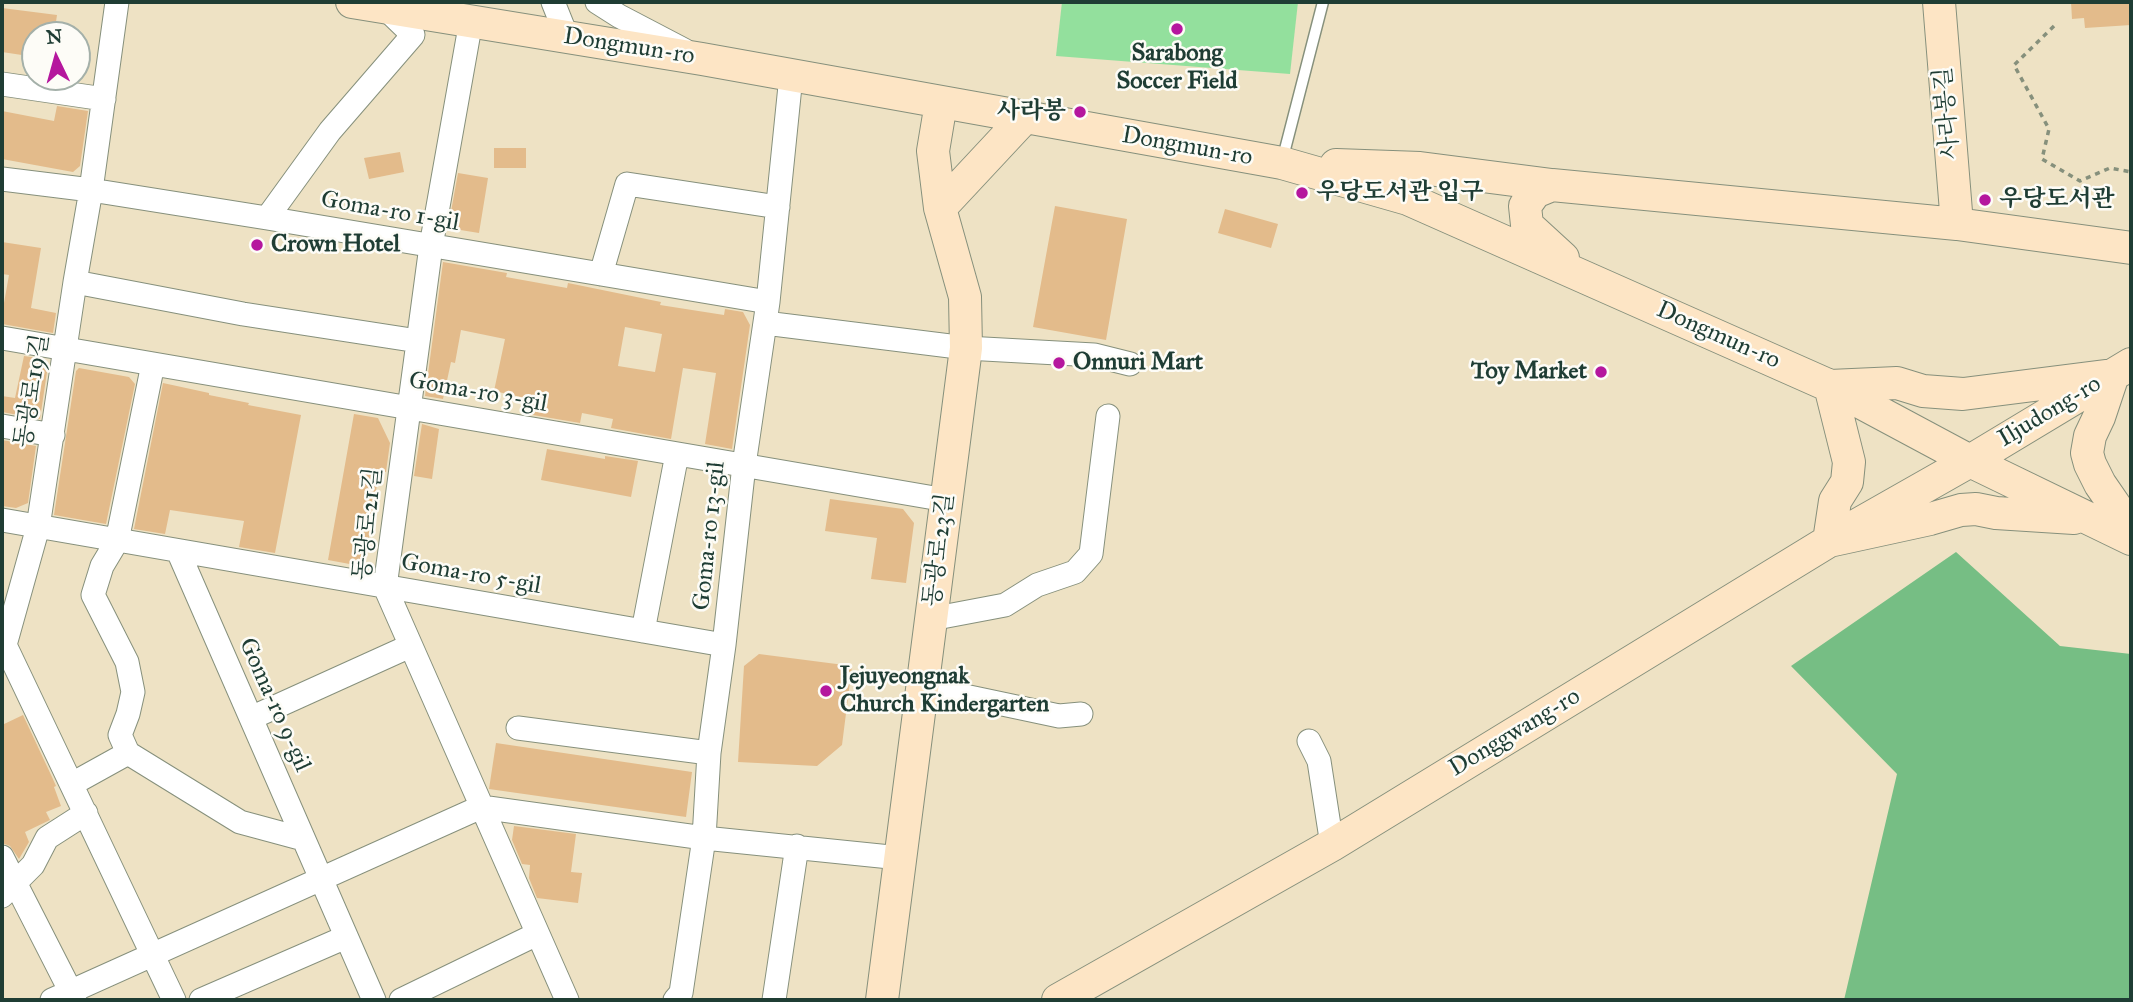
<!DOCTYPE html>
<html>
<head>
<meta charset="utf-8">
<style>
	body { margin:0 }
	#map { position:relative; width:2133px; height:1002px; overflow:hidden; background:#eee2c4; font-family:"IM FELL Great Primer",serif }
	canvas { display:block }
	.frame { position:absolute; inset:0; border:4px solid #1f3d34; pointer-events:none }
	.north { position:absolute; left:21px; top:21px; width:70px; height:70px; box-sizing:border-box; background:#fdfcf7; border:2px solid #a4b0a9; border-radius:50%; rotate:355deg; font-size:19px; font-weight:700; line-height:28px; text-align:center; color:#1f3d34 }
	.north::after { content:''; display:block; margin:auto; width:24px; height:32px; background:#b5179e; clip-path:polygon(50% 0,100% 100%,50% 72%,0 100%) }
</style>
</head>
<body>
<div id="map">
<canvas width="2133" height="1002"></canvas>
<div class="frame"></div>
<div class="north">N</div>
</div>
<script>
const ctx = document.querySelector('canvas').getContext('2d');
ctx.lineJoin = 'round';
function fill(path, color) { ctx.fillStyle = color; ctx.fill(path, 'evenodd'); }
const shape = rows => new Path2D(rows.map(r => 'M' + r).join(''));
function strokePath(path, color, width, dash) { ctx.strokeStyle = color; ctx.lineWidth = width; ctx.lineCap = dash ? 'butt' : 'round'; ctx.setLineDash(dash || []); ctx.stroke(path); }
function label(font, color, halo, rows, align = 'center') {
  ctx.font = font + ' "IM FELL Great Primer","Noto Serif KR",serif'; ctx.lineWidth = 5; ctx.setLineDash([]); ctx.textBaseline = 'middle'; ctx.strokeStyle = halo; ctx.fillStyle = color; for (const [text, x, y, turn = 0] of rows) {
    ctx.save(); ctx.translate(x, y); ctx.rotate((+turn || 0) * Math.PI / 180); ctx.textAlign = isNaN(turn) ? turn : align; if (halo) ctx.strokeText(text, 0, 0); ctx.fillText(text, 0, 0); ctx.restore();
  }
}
fill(shape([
	[1062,2,1298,2,1290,74,1056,56]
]), '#93e09d');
fill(shape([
	[1956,552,2060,646,2131,654,2131,1000,1844,1000,1897,774,1791,666]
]), '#76be84');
fill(shape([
	[2071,2,2131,2,2131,25,2085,28,2084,18,2072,19],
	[2,8,57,15,54,35,35,35,35,57,2,52],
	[57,106,88,111,80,166,73,172,2,159,2,111,54,121],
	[494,148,526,148,526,168,494,168],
	[400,152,404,172,369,179,364,158],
	[458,173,488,178,479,233,448,228],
	[1055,206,1127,219,1106,340,1033,327],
	[1225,209,1278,224,1271,248,1218,233],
	[2,242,41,248,31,308,56,313,53,333,2,324,2,302,4,303,9,275,2,274],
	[443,262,507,273,506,277,567,288,568,283,661,302,660,305,724,315,725,309,743,312,750,325,732,449,705,444,716,373,683,368,671,439,611,428,613,419,582,413,580,423,527,414,530,399,494,391,505,339,461,330,455,363,451,362,443,399,425,396],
	[625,327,662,334,655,372,618,366],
	[24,356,38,358,47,372,40,419,2,412,2,396,15,398],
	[79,368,129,377,135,384,106,524,54,515,76,371],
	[163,383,209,393,209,395,249,403,248,405,301,415,275,553,239,547,244,521,170,510,165,534,134,529],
	[354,414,378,418,390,443,386,472,379,471,366,556,355,565,328,560],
	[422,424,439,429,432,479,414,476],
	[2,440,36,446,28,503,16,508,2,506],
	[547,449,605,459,605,456,638,461,631,497,541,480],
	[830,499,903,509,914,523,906,583,871,579,877,538,825,531],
	[759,654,852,666,842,745,817,766,738,762,744,666],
	[23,715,52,777,56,786,54,787,61,806,46,812,50,820,25,832,29,842,19,859,10,846,2,843,2,725],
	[496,743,692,772,686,817,489,789],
	[514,826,576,834,571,872,582,873,578,903,537,898,529,878,530,865,522,864,512,840]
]), '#e3bb8b');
const lane = shape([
	[1282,161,1323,2]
]);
const street = shape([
	[117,2,91,190,75,282,38,527,5,645,174,1000],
	[553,2,567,37],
	[597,2,619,16,684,50],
	[471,21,431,246,385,587,567,1000],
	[2,84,104,99],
	[2,179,91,190,267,218,768,302],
	[267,218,330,131,413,35,384,7],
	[601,274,627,184,778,207],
	[75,282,243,314,418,341],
	[765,323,966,348,1094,355,1130,364],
	[2,338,946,500],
	[153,364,117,541,102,566,93,595,127,662,133,692,128,714,120,735,128,753,240,822,303,839],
	[2,426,53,435],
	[2,520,724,645],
	[178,551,374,1000],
	[931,619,1005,605,1037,585,1075,572,1091,554,1108,416],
	[643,631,677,454],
	[922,687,1059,716,1081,714],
	[251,718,410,646],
	[518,728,709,753],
	[1309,741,1319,761,1332,845],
	[72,784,128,753],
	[2,857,75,1000],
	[2,896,33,865,47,838,86,813],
	[52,1000,481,807,704,838,900,858],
	[201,1000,346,937],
	[401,1000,537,934],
	[675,1000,681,993,704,838,709,753,724,645,744,465,768,302,791,76],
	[774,1000,797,846]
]);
const secondary = shape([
	[352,2,702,59,1282,163,1408,199,1830,386,1970,461,2131,539],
	[1939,2,1957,224],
	[1336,165,1420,168,1552,185,1957,224,2131,248],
	[1552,185,1535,192,1525,206,1527,225,1563,258],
	[940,208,1024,118],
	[2074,518,1996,513,1976,509,1961,510,1930,519,1829,541,1835,501,1847,482,1849,462,1830,386,1897,383,1923,391,1963,394,2113,375,2099,417,2090,436,2087,453,2090,464,2100,484,2131,529],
	[882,1000,966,348,965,297,940,208,933,151,941,103],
	[1058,1000,1332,845,1829,541,1970,461,2131,364]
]);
strokePath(lane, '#86907c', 13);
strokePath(street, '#86907c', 25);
strokePath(secondary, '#86907c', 34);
strokePath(shape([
	[2054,26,2014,65,2049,129,2042,159,2080,181,2110,168,2131,172]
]), '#86907c', 3.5, [5, 5]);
strokePath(lane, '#fff', 10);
strokePath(street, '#fff', 23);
strokePath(secondary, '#fde5c5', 32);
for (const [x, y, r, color] of [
	[1177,29,7,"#b5179e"],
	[1080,112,7,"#b5179e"],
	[1302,193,7,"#b5179e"],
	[1985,200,7,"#b5179e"],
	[257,245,7,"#b5179e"],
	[1059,363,7,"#b5179e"],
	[1601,372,7,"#b5179e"],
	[826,691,7,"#b5179e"]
]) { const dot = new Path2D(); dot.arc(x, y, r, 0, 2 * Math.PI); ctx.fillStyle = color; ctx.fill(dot); strokePath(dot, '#fdfcf7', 2.5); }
label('24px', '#1f3d34', '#fdfcf7', [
	["Dongmun-ro",629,47,9],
	["사라봉길",1948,113,-95],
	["Dongmun-ro",1187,147,10],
	["Goma-ro 1-gil",390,212,10],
	["Dongmun-ro",1718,336,24],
	["동광로19길",33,391,-81],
	["Goma-ro 3-gil",478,393,10],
	["Iljudong-ro",2050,412,-31],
	["동광로21길",369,524,-84],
	["Goma-ro 13-gil",710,536,-84],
	["동광로23길",940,550,-83],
	["Goma-ro 5-gil",471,575,10],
	["Goma-ro 9-gil",274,705,66],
	["Donggwang-ro",1515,733,-31]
]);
label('bold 24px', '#1f3d34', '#fdfcf7', [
	["Sarabong",1177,54,"center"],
	["Soccer Field",1177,82,"center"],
	["사라봉",1066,112,"right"],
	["우당도서관 입구",1316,193],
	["우당도서관",1999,200],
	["Crown Hotel",271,245],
	["Onnuri Mart",1073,363],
	["Toy Market",1587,372,"right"],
	["Jejuyeongnak",840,677],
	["Church Kindergarten",840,705]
], 'left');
</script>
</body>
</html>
